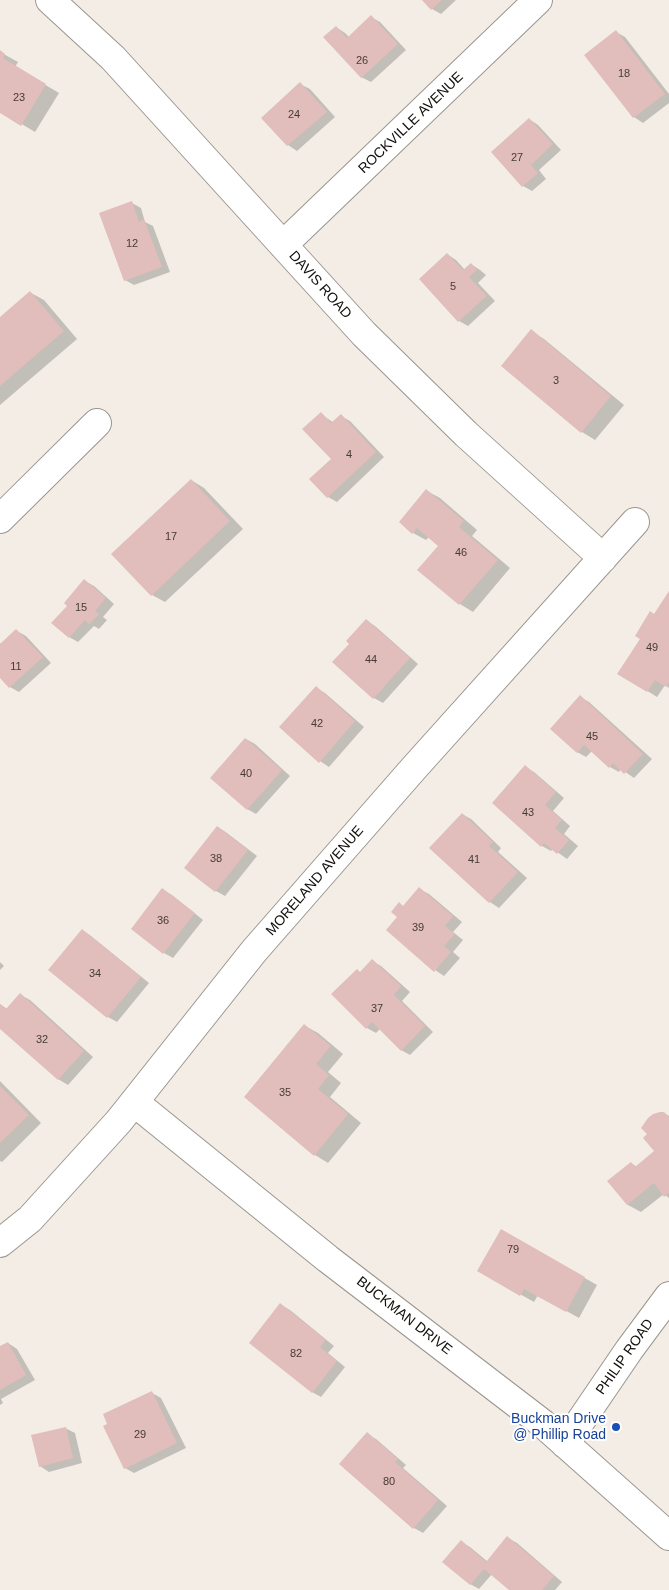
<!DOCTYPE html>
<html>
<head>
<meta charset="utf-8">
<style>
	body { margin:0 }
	canvas { display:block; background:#f3ede6 }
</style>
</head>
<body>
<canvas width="669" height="1590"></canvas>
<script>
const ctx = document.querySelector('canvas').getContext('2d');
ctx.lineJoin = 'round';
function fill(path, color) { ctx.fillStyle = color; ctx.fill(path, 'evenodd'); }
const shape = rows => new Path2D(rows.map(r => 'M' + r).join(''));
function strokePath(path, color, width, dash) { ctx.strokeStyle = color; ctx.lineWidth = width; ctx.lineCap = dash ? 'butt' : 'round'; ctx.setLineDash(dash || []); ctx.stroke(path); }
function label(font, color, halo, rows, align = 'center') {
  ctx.font = font + ' Arial,sans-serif'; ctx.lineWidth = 4; ctx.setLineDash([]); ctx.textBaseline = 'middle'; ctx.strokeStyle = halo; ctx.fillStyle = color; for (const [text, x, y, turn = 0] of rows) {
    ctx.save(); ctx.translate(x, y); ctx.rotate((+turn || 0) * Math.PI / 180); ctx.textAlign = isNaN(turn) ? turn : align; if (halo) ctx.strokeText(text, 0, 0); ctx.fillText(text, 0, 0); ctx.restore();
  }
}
fill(shape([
	[424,0,456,0,441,14,432,9],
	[371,17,380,22,406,50,371,82,361,77,336,27,345,33,349,37],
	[616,32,625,37,669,94,669,103,643,123,634,117],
	[0,52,18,62,15,67,59,93,35,132,0,111],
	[300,84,310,89,335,117,297,151,288,145,263,118],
	[529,119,538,125,561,150,539,170,546,179,532,191,523,186],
	[132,203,141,208,145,222,153,226,170,272,134,285,125,280],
	[447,254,456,260,465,270,471,264,480,270,486,275,478,283,495,301,468,326,459,321,420,279],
	[31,293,44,300,77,339,0,405,0,319],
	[531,331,544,339,624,405,595,440,582,432,502,366],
	[321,414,334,423,341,416,350,421,384,457,337,502,328,497,332,459],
	[191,480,204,488,243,529,165,602,152,595],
	[427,491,440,498,477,530,472,536,510,568,473,612,460,604,419,570,440,546,429,537,426,540,413,533],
	[85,581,94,586,114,604,103,617,107,620,99,629,94,626,78,642,69,637,69,606],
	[669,593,669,688,665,685,657,697,619,673],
	[366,620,375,626,418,664,383,703,374,698,351,644],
	[17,631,26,636,51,663,19,692,10,687,0,676,0,644],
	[316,688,325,693,364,727,329,767,320,761],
	[580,697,589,702,652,759,634,778,621,769,619,772,610,767,592,751,586,757,577,752],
	[246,739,255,744,290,776,256,814,247,809],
	[525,767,534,772,564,798,553,811,570,826,564,834,578,846,567,859,553,849,551,851,542,846],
	[462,814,471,819,501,848,498,852,527,878,499,908,490,902,431,848],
	[218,827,227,833,257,856,225,896,216,891,186,867],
	[419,889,429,894,462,922,453,932,463,940,453,952,460,958,444,976,435,970,398,917,404,907],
	[163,890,172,895,203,920,173,958,164,953,133,928],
	[82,930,91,936,149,983,117,1022,108,1017,50,970],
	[372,961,381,966,410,992,402,1001,433,1032,410,1055,401,1050,380,1029,376,1033,367,1028,333,994,361,973],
	[0,962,4,966,0,970],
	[21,995,30,1000,93,1057,68,1085,58,1079,0,1027,0,1004,7,1009],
	[305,1026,318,1033,343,1054,328,1072,341,1083,330,1097,361,1123,328,1163,315,1155,245,1097],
	[0,1081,41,1123,2,1162,0,1161],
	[664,1113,669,1116,669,1198,664,1194,641,1212,628,1205,609,1181,631,1163,637,1167,655,1152],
	[501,1231,597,1285,579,1318,538,1295,534,1302,479,1271],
	[281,1305,290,1310,334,1346,328,1353,345,1367,321,1397,312,1392],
	[8,1343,17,1349,35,1380,1,1399,3,1403,0,1405,0,1348],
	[152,1393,161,1398,186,1448,134,1473,125,1468],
	[65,1428,75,1433,82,1463,49,1472,40,1466],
	[367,1434,376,1439,406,1465,403,1468,447,1506,423,1533,414,1528],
	[508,1538,517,1543,562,1582,555,1590,511,1590,492,1574,479,1589,470,1584,461,1542,470,1547,488,1562]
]), '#0003');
fill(shape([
	[422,0,442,0,431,10],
	[371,15,398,44,361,78,323,37,336,26,347,38],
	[616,30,665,94,633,118,584,55],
	[0,50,5,54,3,58,46,84,21,126,0,113],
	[300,82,327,112,287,146,261,118],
	[529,118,553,144,531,165,538,173,522,187,491,152],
	[132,201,139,222,144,219,162,267,124,281,99,213],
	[447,253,463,270,471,263,477,270,469,277,487,296,458,322,419,279],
	[30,291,64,331,0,386,0,317],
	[531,329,611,396,581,433,501,366],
	[321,412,331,423,341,414,376,452,327,498,309,479,331,459,302,429],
	[191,479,230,521,151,596,111,554],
	[426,489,464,521,459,527,498,560,459,605,417,570,438,546,417,528,412,534,399,522],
	[84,579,106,598,95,611,99,614,89,624,85,620,69,638,51,623,67,606,64,603],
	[669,591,669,683,666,687,655,680,647,692,617,674,640,639,635,636,650,611,654,614],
	[366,619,410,658,373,699,332,662,349,644,346,641],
	[16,629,43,657,9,688,0,678,0,644],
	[316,686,355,721,319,763,279,727],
	[580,695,643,754,624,774,613,763,609,768,584,745,577,753,550,729],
	[245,738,282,770,247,810,210,778],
	[525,765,556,792,545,805,562,820,555,828,569,840,557,854,544,843,541,847,492,803],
	[462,813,493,842,489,846,518,872,489,903,429,848],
	[217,826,248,850,215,892,184,868],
	[419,887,453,916,445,926,455,934,444,946,451,952,434,972,386,930,397,917,391,912,399,902,403,906],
	[162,888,195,913,163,954,131,929],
	[82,929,141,977,107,1018,48,970],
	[372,959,401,986,394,995,425,1026,401,1051,372,1022,366,1029,331,994,357,969,360,972],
	[20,993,84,1051,58,1080,0,1029,0,1004,6,1009],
	[304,1024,331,1046,316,1064,329,1075,318,1089,348,1114,314,1156,244,1097],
	[0,1086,29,1115,0,1143],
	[660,1112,664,1112,669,1117,669,1193,664,1197,654,1183,627,1205,607,1181,631,1162,635,1167,654,1151,643,1138,647,1134,641,1128,648,1118,653,1114],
	[501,1229,585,1277,566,1312,524,1289,520,1296,477,1271],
	[280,1303,326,1340,320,1347,337,1361,312,1393,249,1343],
	[8,1342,26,1375,0,1390,0,1346],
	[152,1391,177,1443,124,1469,103,1426,107,1424,103,1414],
	[66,1427,73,1458,39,1467,31,1435],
	[367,1432,398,1459,395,1462,438,1500,413,1529,339,1464],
	[507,1536,554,1576,542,1590,509,1590,484,1569,470,1585,442,1562,461,1540,486,1562]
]), '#e1bdbb');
const street = shape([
	[50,0,113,58,364,334,466,434,603,558],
	[283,245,538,0],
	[0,519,97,423],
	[134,1102,328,1259,542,1423,669,1536],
	[0,1243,30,1219,119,1121,254,951,414,768,635,522],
	[565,1444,629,1350,669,1296]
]);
strokePath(street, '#9b958f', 30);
strokePath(street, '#fff', 28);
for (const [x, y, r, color] of [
	[616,1427,5,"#1a4fb4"]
]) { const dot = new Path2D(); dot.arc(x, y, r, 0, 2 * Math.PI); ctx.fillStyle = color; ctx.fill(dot); strokePath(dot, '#fff', 2); }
label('11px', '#463b38', null, [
	["26",362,61],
	["18",624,74],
	["23",19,98],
	["24",294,115],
	["27",517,158],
	["12",132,244],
	["5",453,287],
	["3",556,381],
	["4",349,455],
	["17",171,537],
	["46",461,553],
	["15",81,608],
	["49",652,648],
	["44",371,660],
	["11",16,667],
	["42",317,724],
	["45",592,737],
	["40",246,774],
	["43",528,813],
	["38",216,859],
	["41",474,860],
	["36",163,921],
	["39",418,928],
	["34",95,974],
	["37",377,1009],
	["32",42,1040],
	["35",285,1093],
	["79",513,1250],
	["82",296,1354],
	["29",140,1435],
	["80",389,1482]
]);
label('14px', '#12100d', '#fff', [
	["ROCKVILLE AVENUE",411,123,-44],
	["DAVIS ROAD",320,285,48],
	["MORELAND AVENUE",315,881,-49],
	["BUCKMAN DRIVE",404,1316,38],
	["PHILIP ROAD",625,1357,-55]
]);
label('14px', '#164399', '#fff', [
	["Buckman Drive",606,1419],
	["@ Phillip Road",606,1435]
], 'right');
</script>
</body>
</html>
